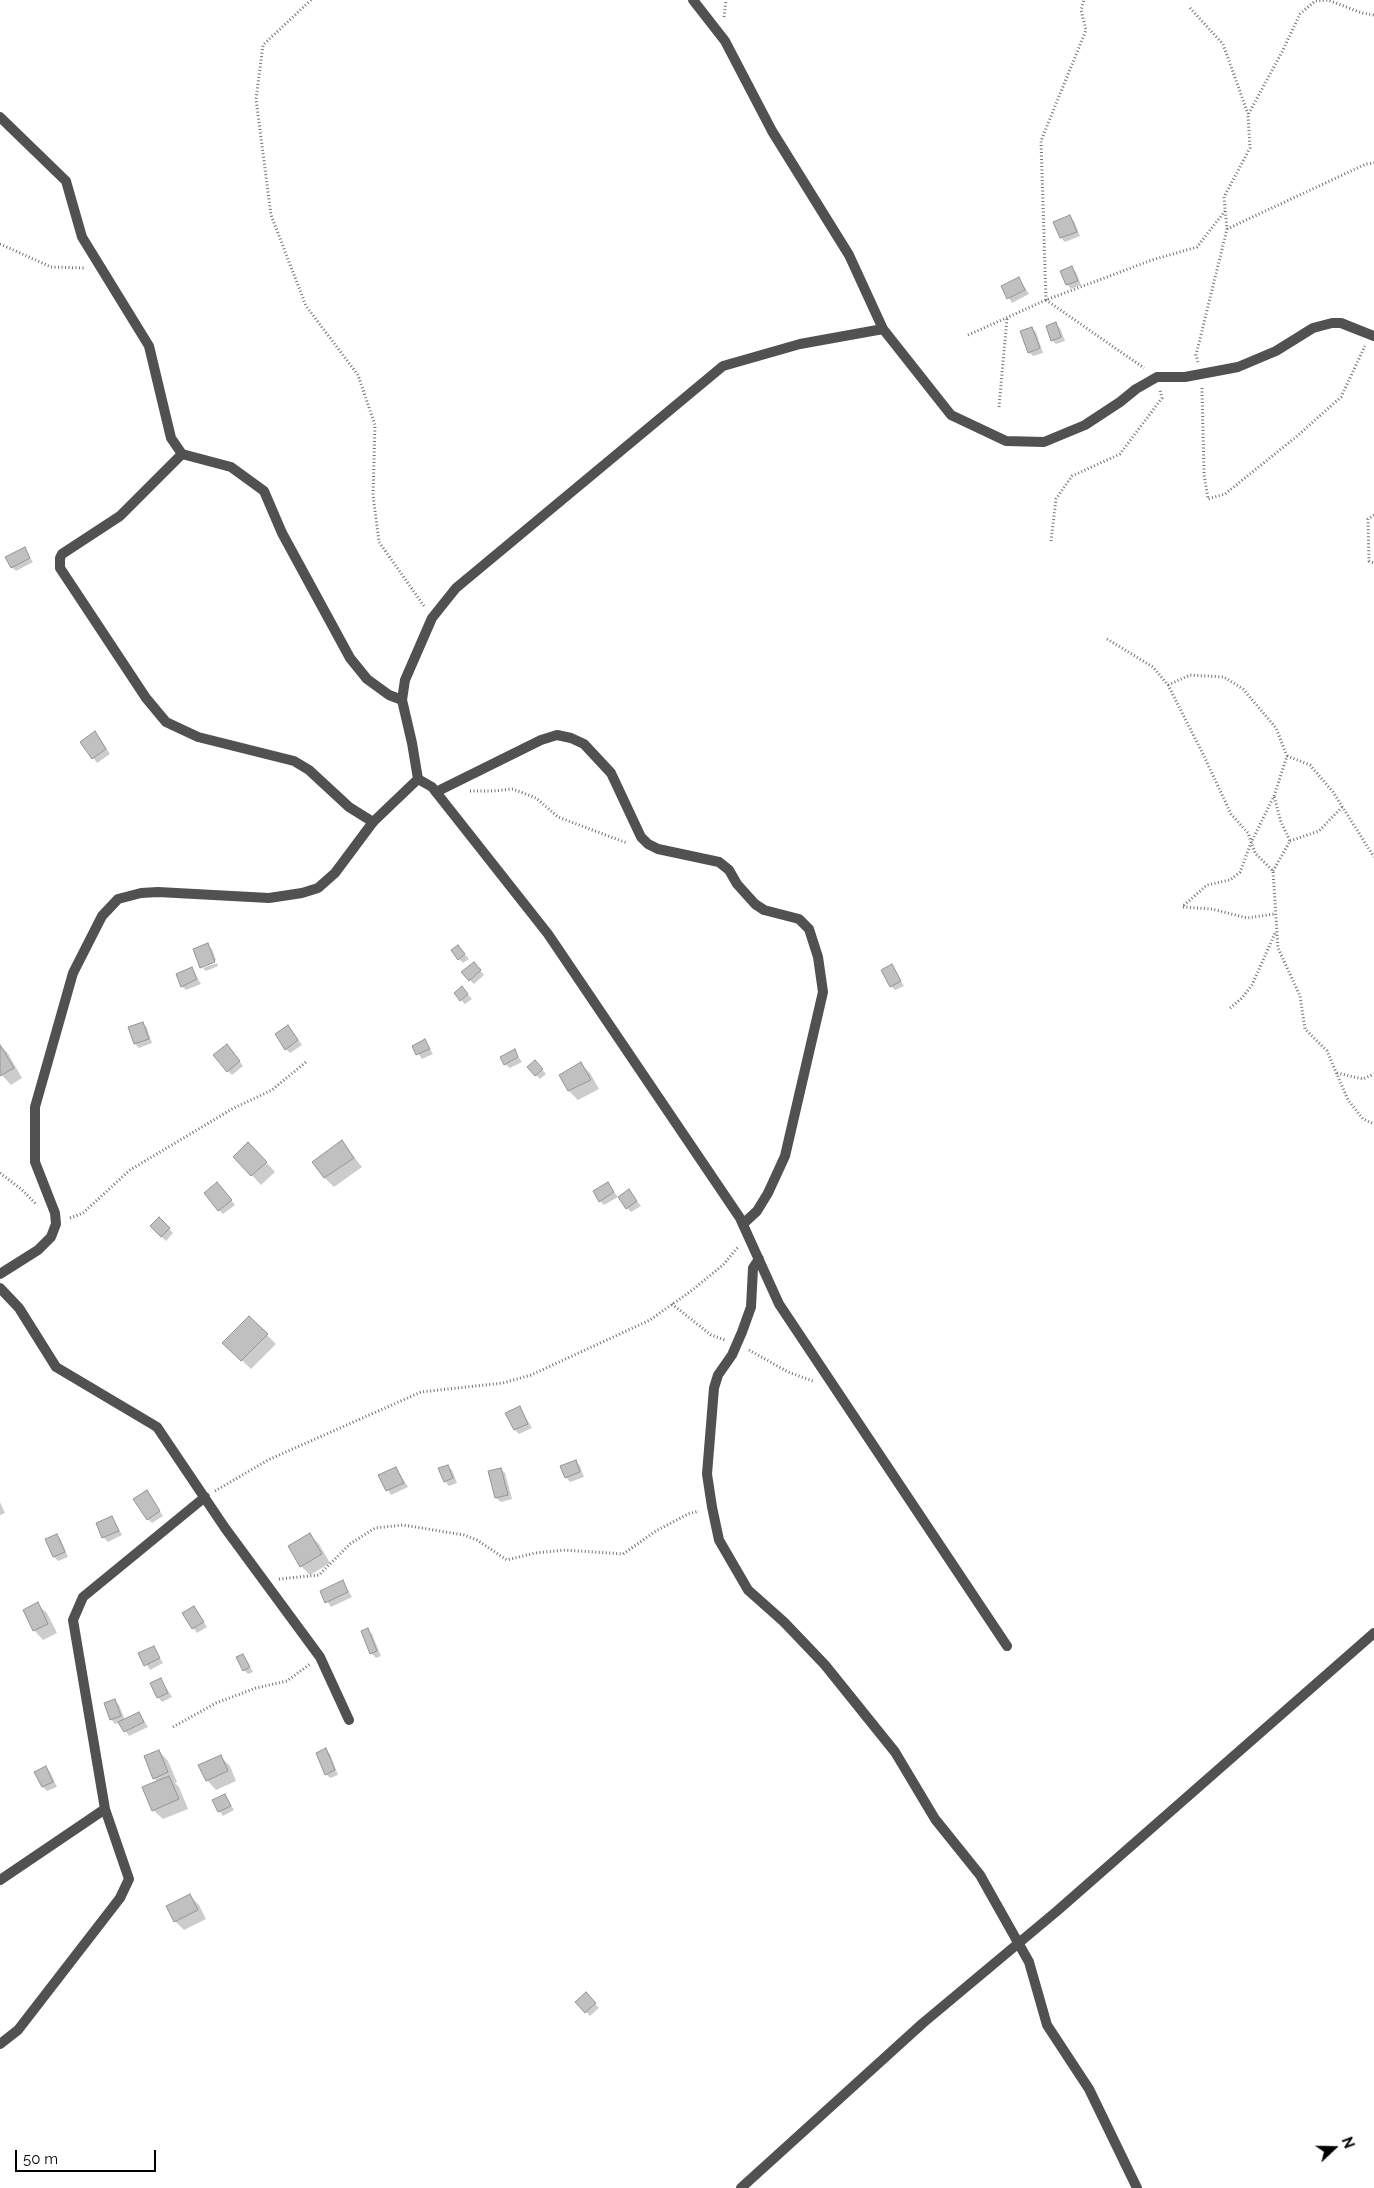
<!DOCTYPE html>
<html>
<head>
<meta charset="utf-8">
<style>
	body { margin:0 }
	#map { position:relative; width:1374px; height:2188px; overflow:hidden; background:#fff; font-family:Raleway,sans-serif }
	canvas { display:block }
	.north { position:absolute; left:1309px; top:2123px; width:50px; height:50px; -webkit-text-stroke:4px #fff; paint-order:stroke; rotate:69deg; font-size:14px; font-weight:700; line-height:20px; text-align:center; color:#000 }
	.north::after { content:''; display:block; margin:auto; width:18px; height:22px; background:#000; clip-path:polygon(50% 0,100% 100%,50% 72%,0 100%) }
	.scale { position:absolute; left:15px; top:2150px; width:141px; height:22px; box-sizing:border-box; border:2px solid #000; border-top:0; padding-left:6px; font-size:15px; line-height:18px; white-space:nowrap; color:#000; -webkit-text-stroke:4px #fff; paint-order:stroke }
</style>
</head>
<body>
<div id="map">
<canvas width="1374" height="2188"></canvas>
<div class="north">N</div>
<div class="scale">50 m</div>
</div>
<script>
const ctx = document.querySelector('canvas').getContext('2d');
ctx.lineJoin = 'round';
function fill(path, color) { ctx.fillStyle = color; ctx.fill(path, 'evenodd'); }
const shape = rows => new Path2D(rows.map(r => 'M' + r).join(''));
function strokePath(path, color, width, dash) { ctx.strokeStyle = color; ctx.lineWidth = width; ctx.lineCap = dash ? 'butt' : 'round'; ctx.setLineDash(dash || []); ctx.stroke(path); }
fill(shape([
	[1070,217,1074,221,1080,236,1065,242,1061,238],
	[1072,268,1076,272,1081,285,1071,289,1067,284],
	[1019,278,1029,294,1012,303,1002,287],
	[1056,324,1060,328,1065,341,1056,344,1052,340],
	[1032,328,1036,332,1043,353,1033,356,1029,352],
	[24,549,33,562,16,571,12,567],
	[99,737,110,754,97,763,82,742],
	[207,945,212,949,216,960,202,967,195,950],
	[462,951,469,959,463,963,459,959],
	[217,963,218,966,206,971,203,968],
	[892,966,904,986,895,990,891,986],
	[478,968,484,975,474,984,470,980],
	[192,969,201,984,186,990,182,986],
	[462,988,472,999,465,1004,461,1000],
	[143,1023,147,1028,152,1043,139,1048,135,1044],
	[292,1031,302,1045,290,1053,286,1049],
	[425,1041,433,1054,422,1059,413,1046],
	[0,1045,7,1052,22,1078,11,1085,0,1073],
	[231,1050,243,1066,232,1075,228,1071],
	[514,1051,522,1062,510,1068,505,1064],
	[581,1064,590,1073,599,1089,578,1100,569,1091,561,1075],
	[539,1066,546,1074,540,1079,536,1075],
	[342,1142,362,1167,334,1187,325,1178],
	[258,1153,275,1172,261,1185,235,1157],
	[608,1184,618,1197,604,1205,600,1201],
	[222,1188,235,1205,223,1214,219,1210],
	[629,1191,641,1206,631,1212,627,1208],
	[159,1219,173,1233,166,1241,151,1226],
	[249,1317,276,1344,251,1369,224,1343],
	[520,1408,532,1428,519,1434,515,1430],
	[576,1461,580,1466,584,1477,570,1482,566,1477],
	[447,1466,452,1470,457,1483,449,1486,445,1481],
	[396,1468,408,1487,391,1495,380,1476],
	[501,1469,505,1473,512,1499,501,1502,496,1498],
	[146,1492,163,1516,152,1523,148,1519],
	[0,1502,5,1513,0,1515],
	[112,1517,122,1535,108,1542,103,1537],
	[309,1534,319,1544,330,1563,310,1575,301,1566],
	[57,1536,61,1540,68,1557,58,1561,54,1557],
	[343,1582,352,1597,331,1607,321,1592],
	[37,1604,47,1613,57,1633,43,1640,34,1630],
	[194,1607,207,1627,197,1633,183,1613],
	[368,1630,372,1634,381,1656,376,1658,371,1653],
	[153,1647,163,1663,150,1670,140,1654],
	[243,1655,253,1672,248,1674,244,1670],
	[161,1680,172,1697,162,1702,158,1697],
	[115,1701,119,1705,125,1720,139,1713,148,1727,129,1736,120,1722,115,1724,111,1719],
	[325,1750,330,1754,338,1775,330,1778,326,1774],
	[159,1751,168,1761,177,1782,175,1783,179,1787,188,1809,163,1819,153,1810,158,1782,154,1778],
	[220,1756,230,1766,236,1781,216,1790,207,1780],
	[46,1768,50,1772,57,1787,47,1791,43,1787],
	[225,1796,234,1810,223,1816,219,1811],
	[190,1896,199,1905,206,1919,184,1930,175,1921],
	[586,1994,599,2008,590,2016,577,2002]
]), '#0003');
const building = shape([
	[1070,215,1077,232,1060,238,1053,222,1070,215],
	[1072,266,1078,281,1066,285,1060,271,1072,266],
	[1019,277,1025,290,1007,299,1001,286,1019,277],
	[1056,322,1061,337,1051,341,1046,326,1056,322],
	[1032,327,1040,348,1028,353,1020,331,1032,327],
	[25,547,30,558,11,568,5,557,25,547],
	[95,731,106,749,92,759,80,742,95,731],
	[208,943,215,962,200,968,193,949,208,943],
	[458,945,465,954,458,960,451,950,458,945],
	[474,962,481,970,469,981,461,972,474,962],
	[892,964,901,981,890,987,881,970,892,964],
	[192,967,197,979,181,987,176,974,192,967],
	[462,986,468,994,460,1001,454,993,462,986],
	[143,1022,149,1039,134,1044,128,1027,143,1022],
	[288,1025,298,1040,285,1050,275,1034,288,1025],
	[425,1039,430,1049,416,1055,412,1046,425,1039],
	[227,1044,240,1061,227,1072,213,1055,227,1044],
	[0,1045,14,1068,0,1076,0,1045],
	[515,1049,518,1057,504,1065,500,1057,515,1049],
	[535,1060,543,1069,535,1076,527,1067,535,1060],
	[581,1062,591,1080,568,1091,559,1075,581,1062],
	[342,1140,354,1158,324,1178,312,1162,342,1140],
	[248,1142,267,1162,251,1176,233,1157,248,1142],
	[217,1182,232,1200,218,1211,204,1193,217,1182],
	[608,1182,614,1192,599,1202,593,1191,608,1182],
	[629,1189,637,1201,626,1209,618,1197,629,1189],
	[159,1217,170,1228,161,1237,150,1226,159,1217],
	[249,1316,268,1334,241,1361,222,1343,249,1316],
	[520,1406,528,1424,514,1430,505,1413,520,1406],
	[576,1460,580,1472,565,1478,560,1466,576,1460],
	[448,1465,453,1478,444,1482,438,1468,448,1465],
	[396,1467,404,1483,386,1491,378,1475,396,1467],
	[501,1468,508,1495,495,1498,488,1471,501,1468],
	[147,1490,160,1511,147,1520,133,1499,147,1490],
	[112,1516,119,1531,102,1538,96,1523,112,1516],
	[310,1533,322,1554,300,1567,288,1546,310,1533],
	[57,1534,65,1552,53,1557,45,1539,57,1534],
	[343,1580,348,1592,325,1603,320,1591,343,1580],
	[38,1602,48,1624,33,1631,23,1610,38,1602],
	[194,1606,204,1622,192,1629,182,1613,194,1606],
	[368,1628,377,1651,370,1654,361,1631,368,1628],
	[154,1646,160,1658,144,1666,138,1653,154,1646],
	[243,1654,250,1667,243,1671,236,1657,243,1654],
	[161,1678,168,1693,157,1698,150,1683,161,1678],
	[115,1699,121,1716,110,1720,104,1703,115,1699],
	[139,1712,144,1722,124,1732,118,1722,139,1712],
	[326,1748,335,1770,325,1775,316,1753,326,1748],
	[159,1750,168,1772,153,1779,144,1756,159,1750],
	[221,1755,228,1771,206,1781,198,1765,221,1755],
	[46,1766,53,1782,42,1787,34,1772,46,1766],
	[169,1776,179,1799,152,1811,142,1787,169,1776],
	[225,1794,231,1806,218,1812,212,1800,225,1794],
	[190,1894,198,1910,174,1922,166,1906,190,1894],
	[586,1992,596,2003,585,2013,575,2002,586,1992]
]);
fill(building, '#c0c0c0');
strokePath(building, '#959595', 1);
strokePath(shape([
	[311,0,263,45,256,99,271,215,306,306,358,375,375,425,373,495,379,542,424,606],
	[1190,8,1223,44,1248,114],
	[724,17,726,0],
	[1227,229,1366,164,1374,163],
	[0,244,51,267,84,268],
	[1046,300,1144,368],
	[1046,300,1041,141,1086,30,1081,10,1084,0],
	[968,335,1046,300,1152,260,1197,247,1225,211],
	[1198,362,1196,355,1227,229,1224,197,1250,148,1248,115,1282,52,1300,14,1315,1,1328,0,1362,13,1374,15],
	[1202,388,1204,474,1208,499,1225,494,1296,437,1341,397,1365,346],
	[999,407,1007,318],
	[1374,515,1368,519,1369,561,1374,563],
	[1051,541,1056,499,1072,476,1120,454,1162,398,1160,390],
	[1107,639,1153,667,1168,685,1203,754,1231,814,1248,833,1255,853,1273,871,1278,948,1300,996,1305,1029,1327,1051,1348,1100,1363,1119,1374,1124],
	[1168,685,1190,675,1224,677,1243,689,1276,728,1287,756,1274,796,1251,843,1240,872,1230,880,1207,885,1182,907],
	[1287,756,1310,765,1333,792,1374,857],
	[470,791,493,791,513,789,536,798,558,817,627,843],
	[1290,841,1319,831,1342,807],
	[1273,871,1290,841,1281,822,1274,796],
	[1183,907,1212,909,1247,918,1275,914],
	[1230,1008,1242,998,1252,985,1276,931],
	[1337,1073,1363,1079,1374,1074],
	[0,1173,21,1189,36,1204],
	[70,1218,83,1213,130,1170,232,1109,272,1090,306,1062],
	[672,1304,711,1335,725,1340],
	[749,1350,788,1372,813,1381],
	[215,1491,268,1460,421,1392,503,1383,531,1375,650,1320,691,1291,723,1265,738,1247],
	[279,1579,319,1575,350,1544,375,1528,403,1525,464,1535,477,1540,507,1560,535,1553,565,1550,623,1554,656,1531,688,1514,699,1511],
	[173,1727,216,1703,256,1688,287,1681,310,1664]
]), '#737373', 3, [1, 2.5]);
strokePath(shape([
	[182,454,120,516,62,554,60,558,60,568,146,698,166,722,198,737,294,761,309,770,349,807,373,822],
	[436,792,541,740,557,735,571,738,584,744,611,773,641,837,648,844,658,849,719,862,729,870,737,884,755,904,764,910,799,919,809,929,818,957,823,992,785,1156,768,1193,757,1211,743,1224]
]), '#515151', 10);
strokePath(shape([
	[693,0,725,41,772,131,849,255,883,329,951,415,1006,441,1044,442,1085,425,1120,402,1136,389,1157,377,1185,377,1238,367,1276,351,1313,328,1332,323,1341,323,1374,336],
	[0,117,66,181,82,237,149,346,171,438,182,454,231,467,264,491,282,533,350,658,367,679,389,695,402,700],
	[418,779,432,787,548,934,740,1218,779,1304,1007,1646],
	[759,1259,753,1268,751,1307,742,1332,732,1355,718,1375,714,1388,707,1474,712,1507,719,1540,748,1590,784,1622,825,1665,895,1752,935,1819,980,1875,1029,1962,1047,2025,1089,2089,1137,2188],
	[0,1274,38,1250,51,1237,56,1224,55,1213,35,1162,35,1107,73,973,102,916,118,899,141,893,158,892,269,898,302,893,318,888,335,873,373,822,418,779,412,743,402,700,405,680,432,618,456,588,723,366,800,344,883,329],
	[0,1288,19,1308,56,1367,157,1427,225,1528,320,1657,349,1720],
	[0,1880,105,1809,73,1620,83,1597,205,1497],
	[0,2044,18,2030,120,1898,129,1879,105,1809],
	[741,2188,923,2023,1057,1911,1374,1633]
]), '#515151', 10);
</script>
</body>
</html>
